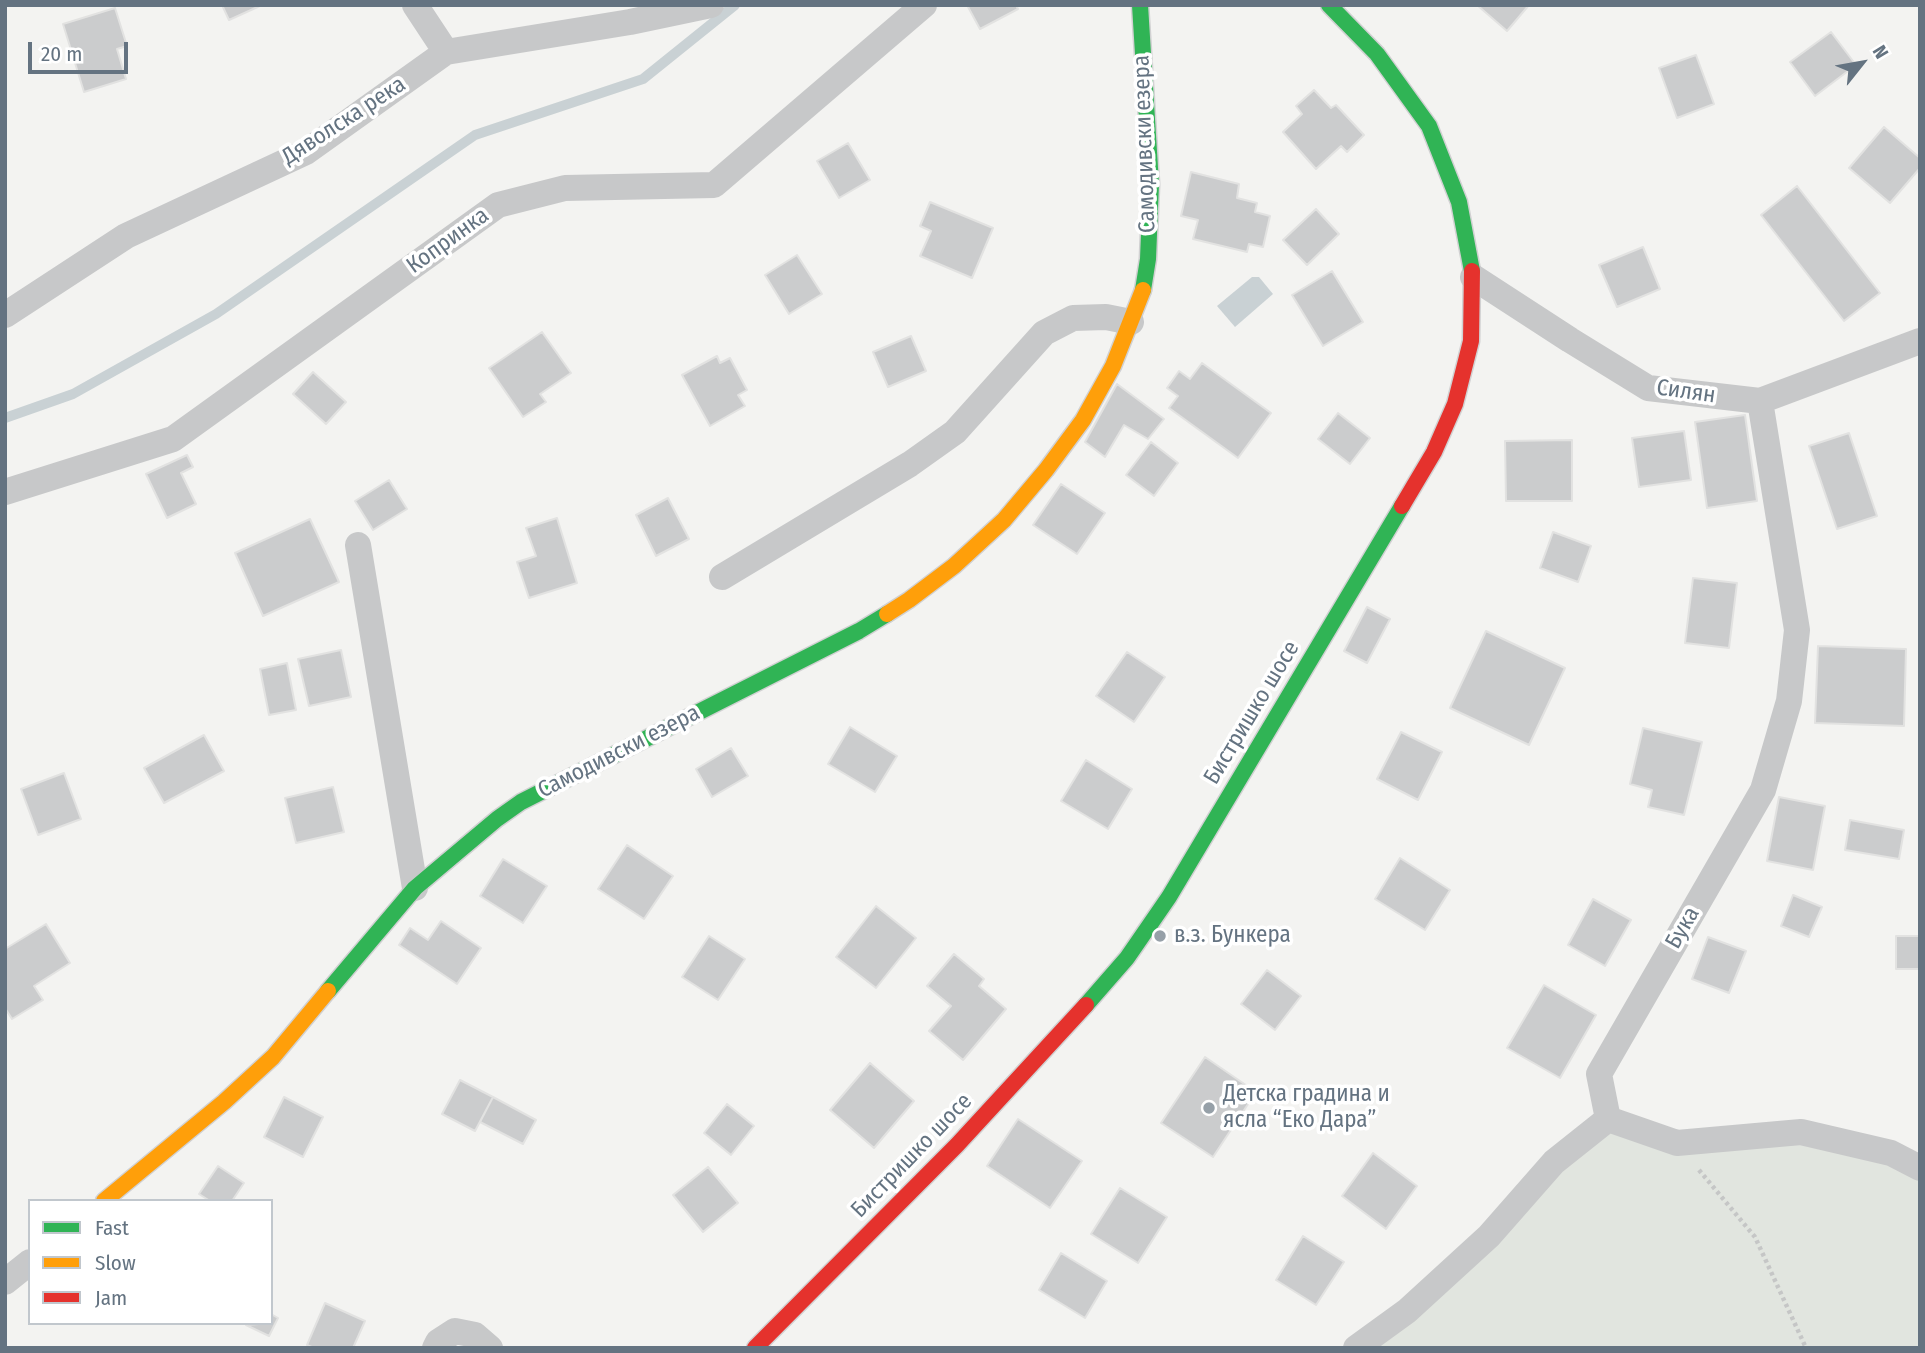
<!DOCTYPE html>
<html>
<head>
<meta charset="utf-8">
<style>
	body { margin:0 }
	#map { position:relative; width:1925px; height:1353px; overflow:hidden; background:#f3f3f1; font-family:"Fira Sans Condensed",sans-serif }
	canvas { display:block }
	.frame { position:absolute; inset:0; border:7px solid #647381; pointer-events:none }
	.legend { position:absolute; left:28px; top:1199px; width:245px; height:126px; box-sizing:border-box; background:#fff; border:2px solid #c1c7cd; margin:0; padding:9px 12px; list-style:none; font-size:21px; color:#647381 }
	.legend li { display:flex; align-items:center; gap:14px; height:35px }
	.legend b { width:35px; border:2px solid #c1c7cd }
	.north { position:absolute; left:1827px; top:28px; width:70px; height:70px; -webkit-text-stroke:5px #fff; paint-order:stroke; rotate:59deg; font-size:19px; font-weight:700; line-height:28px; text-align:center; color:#647381 }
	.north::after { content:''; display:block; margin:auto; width:24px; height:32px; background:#647381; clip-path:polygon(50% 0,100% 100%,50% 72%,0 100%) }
	.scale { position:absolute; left:28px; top:42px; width:100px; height:32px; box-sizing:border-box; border:4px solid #647381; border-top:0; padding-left:9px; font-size:21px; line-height:24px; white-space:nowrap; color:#647381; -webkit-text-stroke:5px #fff; paint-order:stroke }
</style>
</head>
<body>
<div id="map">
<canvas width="1925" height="1353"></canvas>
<div class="frame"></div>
<ul class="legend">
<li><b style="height:9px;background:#30b455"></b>Fast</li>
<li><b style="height:9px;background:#ff9f0a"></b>Slow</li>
<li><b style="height:9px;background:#e5322d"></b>Jam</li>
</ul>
<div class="north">N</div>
<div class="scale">20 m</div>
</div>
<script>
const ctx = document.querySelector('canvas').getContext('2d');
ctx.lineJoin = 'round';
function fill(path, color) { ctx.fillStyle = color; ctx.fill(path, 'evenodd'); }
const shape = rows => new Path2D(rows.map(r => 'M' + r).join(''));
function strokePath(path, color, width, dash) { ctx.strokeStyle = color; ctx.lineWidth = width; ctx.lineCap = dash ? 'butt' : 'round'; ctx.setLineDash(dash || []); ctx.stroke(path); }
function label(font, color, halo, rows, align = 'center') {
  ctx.font = font + ' "Fira Sans Condensed",sans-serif'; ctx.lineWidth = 7; ctx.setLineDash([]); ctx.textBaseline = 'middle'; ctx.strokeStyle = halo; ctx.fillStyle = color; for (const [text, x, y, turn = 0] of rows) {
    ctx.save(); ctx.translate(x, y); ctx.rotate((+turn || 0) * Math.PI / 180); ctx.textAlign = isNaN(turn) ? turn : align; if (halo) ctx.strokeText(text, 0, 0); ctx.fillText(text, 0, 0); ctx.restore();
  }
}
fill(shape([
	[1608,1119,1677,1143,1801,1132,1920,1168,1920,1348,1356,1348]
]), '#e1e5df');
fill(shape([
	[1252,277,1259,277,1273,294,1235,327,1217,306]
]), '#c9d1d4');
strokePath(shape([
	[5,418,73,394,216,314,475,135,643,79,735,5]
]), '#c9d1d4', 10);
const building = shape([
	[222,5,262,5,229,20,222,5],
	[967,5,1016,5,1018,9,980,29,967,5],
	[1477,5,1529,5,1507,31,1477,5],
	[115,8,127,46,117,49,126,79,84,92,63,24,115,8],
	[1831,32,1856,65,1815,96,1790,62,1831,32],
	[1696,55,1714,104,1677,118,1659,68,1696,55],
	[1314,90,1331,108,1336,105,1364,135,1347,152,1341,146,1316,169,1283,132,1302,114,1296,106,1314,90],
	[1884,127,1920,158,1920,168,1890,203,1849,168,1884,127],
	[848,143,870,180,839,198,817,161,848,143],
	[1191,172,1239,184,1237,198,1257,203,1255,212,1270,216,1263,247,1249,244,1247,252,1193,239,1198,220,1181,216,1191,172],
	[1797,186,1880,293,1844,321,1761,215,1797,186],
	[930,202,993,228,972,278,920,256,931,231,920,226,930,202],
	[1316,209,1339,234,1307,265,1283,240,1316,209],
	[1643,247,1660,289,1617,307,1599,265,1643,247],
	[797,255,822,294,789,314,765,275,797,255],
	[1332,271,1363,322,1323,346,1292,295,1332,271],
	[542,332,571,373,540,394,546,402,523,417,489,368,542,332],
	[911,336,926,371,888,387,873,352,911,336],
	[717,356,720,363,730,358,747,390,738,395,745,406,710,426,682,375,717,356],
	[1202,363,1271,413,1238,458,1169,408,1178,396,1167,388,1179,371,1190,379,1202,363],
	[313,372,346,402,326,424,293,394,313,372],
	[1117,384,1164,419,1148,439,1124,425,1105,457,1085,442,1117,384],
	[1338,413,1370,438,1350,464,1318,439,1338,413],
	[1745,415,1757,501,1707,508,1695,422,1745,415],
	[1684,431,1691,480,1639,487,1632,438,1684,431],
	[1849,433,1877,516,1837,529,1809,446,1849,433],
	[1572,440,1572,501,1506,501,1505,441,1572,440],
	[1151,442,1178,463,1154,496,1126,475,1151,442],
	[187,455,193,467,181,473,196,504,167,518,146,474,187,455],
	[389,480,407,509,373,530,355,501,389,480],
	[1061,484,1105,513,1077,554,1033,525,1061,484],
	[668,498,689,539,656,556,636,515,668,498],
	[557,518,577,583,529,598,517,562,536,556,526,528,557,518],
	[310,519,339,582,263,616,235,553,310,519],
	[1553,532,1591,546,1578,582,1540,568,1553,532],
	[1693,578,1737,583,1729,648,1685,643,1693,578],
	[1367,607,1390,619,1367,663,1344,651,1367,607],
	[1486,631,1565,668,1529,745,1450,708,1486,631],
	[1818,646,1906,649,1904,726,1815,723,1818,646],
	[341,650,351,697,309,706,298,659,341,650],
	[1127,652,1165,677,1134,722,1096,696,1127,652],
	[287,663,296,710,269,715,260,669,287,663],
	[850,727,897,756,875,792,828,764,850,727],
	[1643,728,1702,742,1684,815,1648,807,1652,790,1630,784,1643,728],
	[1401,732,1442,752,1418,800,1377,779,1401,732],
	[204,735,224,771,164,803,144,768,204,735],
	[731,748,748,776,712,797,696,769,731,748],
	[1086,760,1132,789,1108,829,1061,801,1086,760],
	[64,773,81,819,38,835,21,789,64,773],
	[333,787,344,832,296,843,285,798,333,787],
	[1779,797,1825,806,1813,870,1767,861,1779,797],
	[1850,820,1904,830,1899,859,1845,850,1850,820],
	[627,845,673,876,644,919,598,889,627,845],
	[1400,858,1450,890,1425,930,1375,899,1400,858],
	[503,859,547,886,523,923,480,896,503,859],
	[1793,895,1822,907,1809,937,1781,926,1793,895],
	[1593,899,1631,920,1605,966,1568,945,1593,899],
	[876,906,916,938,876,988,836,957,876,906],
	[441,921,481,948,457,984,399,945,410,928,428,940,441,921],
	[46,924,70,963,34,986,43,1000,12,1019,5,1008,5,949,46,924],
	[709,936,745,959,718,1000,682,977,709,936],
	[1896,936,1920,936,1920,969,1896,969,1896,936],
	[1708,937,1746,951,1729,993,1692,979,1708,937],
	[954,954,984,979,979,986,1006,1009,963,1060,929,1031,951,1006,927,986,954,954],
	[1267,970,1301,996,1275,1030,1241,1004,1267,970],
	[1544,985,1596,1015,1560,1078,1507,1048,1544,985],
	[1205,1057,1256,1092,1213,1157,1161,1123,1205,1057],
	[870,1063,914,1101,874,1148,830,1110,870,1063],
	[460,1080,493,1097,475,1131,442,1114,460,1080],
	[284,1097,323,1117,303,1157,264,1137,284,1097],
	[493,1097,536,1120,523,1144,480,1122,493,1097],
	[727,1104,754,1126,731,1155,704,1133,727,1104],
	[1018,1119,1082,1161,1050,1208,987,1166,1018,1119],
	[1373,1153,1417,1186,1386,1229,1342,1196,1373,1153],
	[218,1166,244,1183,232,1201,210,1201,199,1194,218,1166],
	[708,1167,738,1203,703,1232,673,1195,708,1167],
	[1120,1188,1167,1217,1138,1263,1091,1234,1120,1188],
	[1303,1236,1344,1262,1316,1305,1276,1280,1303,1236],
	[1061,1253,1107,1281,1085,1318,1039,1290,1061,1253],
	[325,1303,365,1321,353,1348,314,1348,307,1345,325,1303],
	[271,1314,278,1318,269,1336,246,1325,271,1323,271,1314]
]);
fill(building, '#cbcccd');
strokePath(building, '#e2e2e1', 2);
const fast = shape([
	[1140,5,1151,184,1148,259,1143,290],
	[1329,5,1377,54,1429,126,1459,202,1472,271],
	[328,991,415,888,497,819,521,802,859,631,887,614],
	[1086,1005,1127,958,1169,897,1402,506]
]);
const slow = shape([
	[887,614,909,600,954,566,1004,520,1046,470,1083,420,1113,366,1143,290],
	[104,1201,224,1102,273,1057,328,991]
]);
const jam = shape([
	[1402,506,1434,452,1455,404,1471,341,1472,271],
	[755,1348,957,1145,1086,1005]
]);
strokePath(fast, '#d1d1d2', 19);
strokePath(slow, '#d1d1d2', 19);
strokePath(jam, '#d1d1d2', 19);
strokePath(shape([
	[1699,1170,1755,1237,1806,1348]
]), '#c5c6c6', 4.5, [3.5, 3.5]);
strokePath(shape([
	[415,5,446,52],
	[1473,277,1570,340,1648,388,1760,401,1920,341],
	[5,315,126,236,306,152,446,52,630,22,711,5],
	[5,492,173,439,498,205,565,188,714,185,924,5],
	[358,545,415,888],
	[722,577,910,464,955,432,1044,333,1073,318,1106,317,1131,322],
	[1608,1119,1599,1074,1763,790,1789,701,1797,630,1760,401],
	[1608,1119,1677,1143,1801,1132,1891,1153,1920,1168],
	[5,1282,30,1262],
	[435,1348,438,1342,455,1331,475,1335,490,1348],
	[1356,1348,1407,1311,1489,1236,1554,1162,1608,1119]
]), '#c7c8c9', 26);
strokePath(fast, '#30b455', 16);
strokePath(slow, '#ff9f0a', 16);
strokePath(jam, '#e5322d', 16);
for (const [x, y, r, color] of [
	[1160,936,7,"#96a0a8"],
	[1209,1108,7,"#96a0a8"]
]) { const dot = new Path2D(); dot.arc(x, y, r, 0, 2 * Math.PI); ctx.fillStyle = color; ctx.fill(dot); strokePath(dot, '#fff', 2.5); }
label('23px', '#647381', '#fff', [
	["Дяволска река",344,121,-33],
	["Самодивски езера",1145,144,-92],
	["Копринка",448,241,-36],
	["Силян",1686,392,8],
	["Бистришко шосе",1252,713,-59],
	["Самодивски езера",619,752,-27],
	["Бука",1683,928,-60],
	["Бистришко шосе",912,1156,-46]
]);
label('23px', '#647381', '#fff', [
	["в.з. Бункера",1174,936],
	["Детска градина и",1223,1095],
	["ясла “Еко Дара”",1223,1121]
], 'left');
</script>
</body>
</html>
